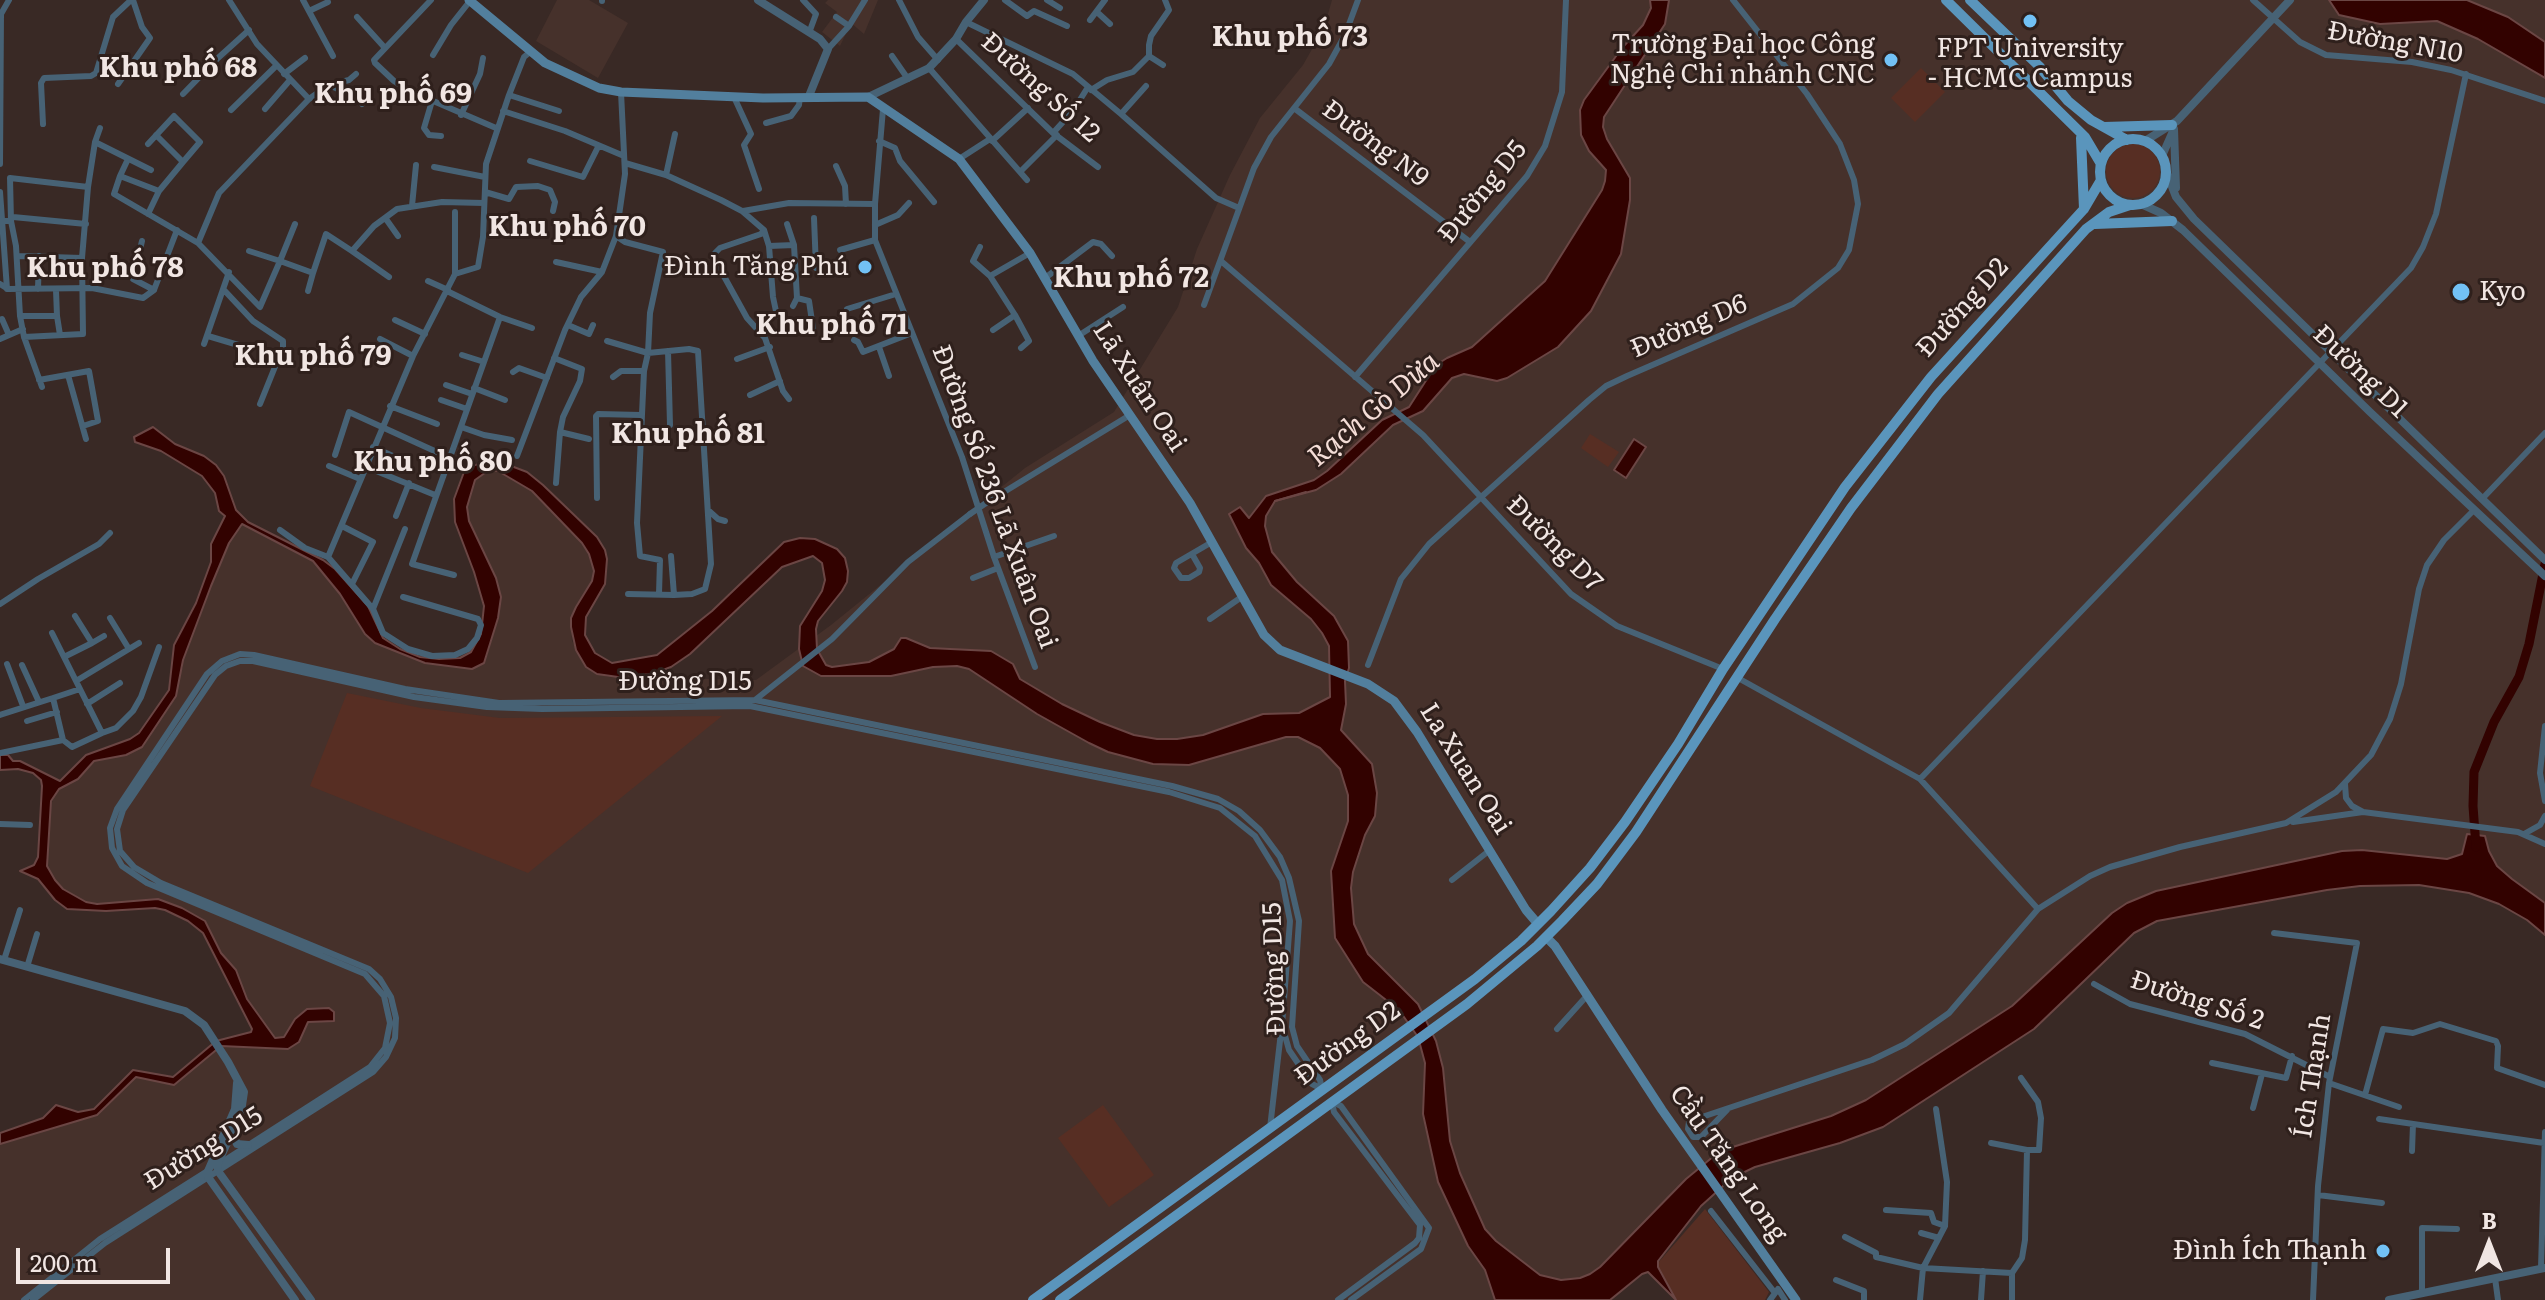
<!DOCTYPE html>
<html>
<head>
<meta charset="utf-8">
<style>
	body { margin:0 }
	#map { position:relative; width:2545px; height:1300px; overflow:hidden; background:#392925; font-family:Literata,serif }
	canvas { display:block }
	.north { position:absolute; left:2449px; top:1204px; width:80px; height:80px; -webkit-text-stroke:6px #2f201c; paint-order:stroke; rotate:0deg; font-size:22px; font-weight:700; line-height:32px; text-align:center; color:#f1e6e3 }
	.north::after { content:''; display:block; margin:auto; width:28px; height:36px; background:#f1e6e3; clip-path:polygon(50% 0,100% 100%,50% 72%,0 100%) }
	.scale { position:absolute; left:16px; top:1248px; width:154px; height:36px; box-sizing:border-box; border:4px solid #f1e6e3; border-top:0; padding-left:10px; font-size:24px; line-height:28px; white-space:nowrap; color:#f1e6e3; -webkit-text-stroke:6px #2f201c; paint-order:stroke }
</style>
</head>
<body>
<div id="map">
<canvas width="2545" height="1300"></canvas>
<div class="north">B</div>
<div class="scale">200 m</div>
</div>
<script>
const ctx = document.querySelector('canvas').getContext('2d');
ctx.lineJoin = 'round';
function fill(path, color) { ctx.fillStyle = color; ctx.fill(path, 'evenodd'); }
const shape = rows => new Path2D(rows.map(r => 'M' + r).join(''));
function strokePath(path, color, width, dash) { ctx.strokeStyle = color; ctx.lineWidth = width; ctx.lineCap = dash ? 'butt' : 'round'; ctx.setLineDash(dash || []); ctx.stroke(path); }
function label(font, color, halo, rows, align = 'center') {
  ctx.font = font + ' Literata,serif'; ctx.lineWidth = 6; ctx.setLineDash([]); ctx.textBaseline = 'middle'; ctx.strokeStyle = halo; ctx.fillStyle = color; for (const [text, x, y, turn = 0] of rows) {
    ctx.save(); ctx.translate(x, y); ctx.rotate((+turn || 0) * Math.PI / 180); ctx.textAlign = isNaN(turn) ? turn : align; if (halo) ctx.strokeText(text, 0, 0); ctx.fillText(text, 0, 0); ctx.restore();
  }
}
fill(shape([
	[557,0,589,0,628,23,598,78,536,41],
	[828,0,878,0,864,34,851,23,840,46,822,32,837,12,825,3],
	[1332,0,2545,0,2545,903,2512,879,2342,851,2156,891,2141,897,2112,913,2012,1006,1866,1100,1831,1116,1720,1151,1686,1179,1600,1267,1557,1300,0,1300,0,1144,97,1115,136,1077,174,1085,221,1046,278,1049,299,1042,305,1025,309,1021,334,1020,307,1009,295,1018,284,1037,275,1038,247,999,236,970,221,953,205,921,158,899,103,904,87,902,63,889,55,880,47,866,49,812,55,793,63,785,78,779,94,761,126,755,138,748,183,667,183,660,211,586,229,543,242,524,313,561,340,594,365,634,375,643,425,663,487,656,498,618,501,597,469,521,467,507,475,480,488,470,498,471,532,491,582,543,589,554,594,571,592,582,571,618,572,641,586,667,597,674,609,677,756,680,831,625,1025,468,1114,412,1178,307,1197,249,1230,175,1260,118,1303,65,1324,28]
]), '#46312b');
fill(shape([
	[1921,68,1945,92,1915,122,1891,98],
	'2106 171a27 27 0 1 1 54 0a27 27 0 1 1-54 0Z',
	[1590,434,1619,452,1608,467,1581,448],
	[347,693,421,708,500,718,722,716,528,873,310,786],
	[1103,1105,1154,1175,1109,1207,1058,1138],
	[1705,1209,1769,1292,1765,1300,1676,1300,1657,1264]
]), '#572e23');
const water = shape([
	[1650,0,1669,0,1665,24,1604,117,1603,127,1607,139,1630,178,1630,200,1621,254,1591,311,1558,347,1507,378,1497,381,1464,374,1452,378,1423,411,1393,425,1341,474,1316,490,1275,501,1266,516,1265,526,1272,552,1297,582,1334,616,1348,641,1349,668,1345,681,1346,704,1341,730,1372,764,1377,793,1375,816,1365,835,1353,872,1351,888,1354,924,1368,954,1418,1004,1436,1041,1443,1068,1450,1141,1460,1173,1485,1229,1496,1241,1540,1275,1561,1280,1580,1278,1590,1274,1600,1267,1686,1179,1720,1151,1831,1116,1866,1100,2012,1006,2112,913,2127,903,2156,891,2342,851,2362,850,2447,859,2462,854,2467,834,2485,836,2489,851,2497,866,2512,879,2545,903,2545,935,2527,920,2499,904,2469,893,2419,885,2360,886,2327,890,2157,921,2134,933,2034,1029,1883,1127,1840,1143,1755,1167,1732,1178,1701,1206,1658,1261,1658,1267,1676,1300,1648,1272,1642,1274,1610,1300,1495,1300,1485,1270,1468,1246,1438,1182,1423,1114,1425,1063,1418,1037,1399,1010,1363,982,1335,938,1331,871,1348,821,1348,795,1340,769,1320,748,1298,737,1286,737,1189,765,1153,764,1108,752,1089,743,1037,714,969,669,957,666,933,667,891,676,821,676,803,666,799,649,800,626,822,591,825,580,822,563,813,556,782,567,690,654,671,667,652,674,618,677,597,674,586,667,576,650,571,627,571,618,576,607,592,581,594,571,589,554,582,543,532,491,498,471,489,470,475,480,467,507,469,521,496,578,501,597,498,618,484,663,472,669,425,663,375,643,365,634,340,594,313,561,242,524,229,543,211,586,183,660,176,696,142,747,126,755,94,761,78,779,59,789,51,801,47,866,55,880,63,889,86,902,97,904,158,899,182,908,205,921,221,953,236,970,247,999,275,1038,284,1037,295,1019,307,1009,329,1008,334,1012,334,1021,308,1022,299,1042,288,1049,221,1046,174,1085,136,1077,97,1115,0,1144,0,1133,43,1118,56,1105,78,1112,94,1109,133,1070,173,1077,216,1041,251,1032,252,1029,203,933,188,921,165,910,155,908,106,911,67,909,55,900,38,879,20,871,34,865,38,857,42,786,41,780,33,773,18,769,0,770,0,755,8,755,13,761,20,761,60,781,86,755,130,739,139,733,169,690,174,645,196,603,211,562,211,544,225,516,219,511,215,493,202,476,161,451,135,442,134,437,153,427,175,444,204,456,216,465,224,476,236,510,248,522,323,560,335,569,368,606,383,638,400,649,420,657,439,659,460,658,471,652,481,634,484,606,474,572,455,522,454,499,464,472,475,465,498,461,527,472,543,485,597,537,605,550,607,559,605,584,586,617,585,635,595,653,612,663,657,655,712,611,784,542,800,538,815,539,837,549,845,558,848,571,847,582,842,591,818,621,816,629,817,649,826,665,832,667,869,662,894,649,901,638,906,638,930,648,991,651,1013,664,1020,679,1062,704,1100,722,1134,735,1157,739,1177,739,1203,735,1263,714,1299,713,1330,697,1329,646,1322,633,1311,619,1271,585,1259,563,1246,548,1229,514,1240,507,1249,518,1266,496,1314,480,1327,471,1382,420,1409,407,1436,365,1447,358,1472,347,1545,281,1602,190,1605,181,1606,170,1589,151,1581,135,1580,110,1584,100,1622,48,1643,25,1651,8,1650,0],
	[2329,0,2467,0,2508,17,2545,42,2545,78,2478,39,2437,21,2380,24,2339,15,2329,0],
	[1634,439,1646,447,1626,478,1614,470,1634,439]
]);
fill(water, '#320200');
strokePath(water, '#6b4644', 2);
strokePath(shape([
	[1275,501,1306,492]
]), '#6b4644', 2);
strokePath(shape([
	[2476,847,2473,806,2474,772,2494,722,2519,677,2529,644,2545,564]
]), '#320200', 9);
strokePath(shape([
	[303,0,333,56],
	[431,0,374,60,375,63,394,81,410,91,496,128],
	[803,0,816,14,809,33],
	[899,0,918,37,938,60],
	[1005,0,1027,16,1034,11,1067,26],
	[1047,0,1060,8],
	[2253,0,2300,42,2326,55,2412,62,2451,70,2545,101],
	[602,1,602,0],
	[309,11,328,2],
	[1097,12,1110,24],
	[357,17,385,48],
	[1090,20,1105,0],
	[966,22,1073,74,1121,114,1146,86],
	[849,26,865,0],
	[956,39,1053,133,1098,167],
	[828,49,849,26,836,17],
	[433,55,451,25,470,1],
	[892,56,908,79],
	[1163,65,1149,56,1149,45,1151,36,1169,10,1165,0],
	[929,68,1027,180],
	[284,74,305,58],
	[118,84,150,38,142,27,133,0],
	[329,85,349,80,356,74],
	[1091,90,1107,80,1133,72,1149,56],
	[183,94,218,58,249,30],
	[509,95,559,111],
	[734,97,751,134,744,145,759,189],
	[309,99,329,85,358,98,362,104],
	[432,101,424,128,429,135,441,136],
	[1294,108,1470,242],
	[265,109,290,80],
	[883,109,875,204,875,240,962,457,994,557,1035,667],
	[231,110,276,66],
	[503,111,565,131,624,156],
	[1121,114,1216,198,1239,208],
	[461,115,480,74,483,58],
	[766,123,791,116,799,105,800,97],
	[43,124,41,83,44,78,91,76,96,73,113,17,131,0],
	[1053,133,1073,111,1088,87],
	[156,135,183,162,159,191],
	[879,141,895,148,900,161,934,202],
	[992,141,1028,108],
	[95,142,100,128],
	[148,144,174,116,200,142,183,162],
	[128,159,120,176,159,191,148,214],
	[959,159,990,139],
	[530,161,583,177,598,147],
	[625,163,666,175,721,200,742,211,764,230,761,234,720,248,715,253,715,260,747,318,765,338,783,391,789,399],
	[0,164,1,14,9,0],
	[836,166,845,186,846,204],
	[434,167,485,177],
	[1020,172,1057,135],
	[666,175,675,134],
	[120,176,114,194,198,243,260,307,280,261,313,273,326,234,352,251,374,226,397,209,442,202,484,203],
	[0,192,7,289],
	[485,192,509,199,516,187,538,186,550,190,555,202,553,211],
	[412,206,416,165],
	[743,211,789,203,875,204],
	[455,212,455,274],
	[13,217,86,224],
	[814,218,816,268],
	[386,219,398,236],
	[3,221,11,221,16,246,20,316,24,337,42,387],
	[11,221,10,178,88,187],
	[787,224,794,245],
	[875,225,898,215,909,203],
	[764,230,769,246,773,297,777,316],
	[616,236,625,242,663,252,650,313,648,353,689,349,698,351,711,564,705,589,692,594,674,595,671,556],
	[142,241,133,279,154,290,177,230],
	[198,243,219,193,309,99,257,44,229,0],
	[769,246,794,245,797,298,793,306],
	[980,247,973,261,990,276],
	[840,250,875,240],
	[249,251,280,261,295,224],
	[352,251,389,277],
	[17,256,82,258],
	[1221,261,1423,435,1571,594,1617,626,1723,669],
	[556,262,602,272],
	[1045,278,1093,242,1101,244,1112,256],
	[428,281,448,290],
	[0,284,8,289,92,288,143,298,154,290],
	[38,289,39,256],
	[56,290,57,316],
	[224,290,253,321,283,341,283,347,260,404],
	[308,291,313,273],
	[447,291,500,317,532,328],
	[797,298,809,301,813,328],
	[1204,305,1254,168,1271,137,1329,64,1345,35,1358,0],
	[847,309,896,294],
	[1015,315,1029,341,1021,348],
	[20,316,57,316,60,335],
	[2,319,9,335],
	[395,320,425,334],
	[568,325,589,334,593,325],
	[993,330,1015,315,990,276,1030,253],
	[208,336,245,347],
	[1078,336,1123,307],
	[24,337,83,334,82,258,88,187,95,142,151,170],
	[0,339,23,329],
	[380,339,413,356],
	[854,340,858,342,863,352,912,333],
	[607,341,648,353,644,371,637,523,640,556,660,560,659,594],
	[204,344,229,272],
	[879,347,889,376],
	[668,351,670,425],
	[462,355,484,362],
	[554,358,582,369,580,381,563,417,560,432,589,439],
	[737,359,770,347],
	[513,372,519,368,547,378],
	[68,375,86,439],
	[613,377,621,371,644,371],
	[1355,377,1527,176,1545,146,1562,92,1566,0],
	[39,380,89,371,98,421,83,426],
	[446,385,472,394],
	[474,388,505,400],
	[750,395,780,381],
	[441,400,467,409],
	[390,406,437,424],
	[461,427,484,435,512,440],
	[373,447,406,462],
	[335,455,349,412,450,458],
	[517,456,565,330,581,297,602,272,616,236,625,174,621,92],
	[329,466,360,479],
	[364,466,435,495],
	[556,483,560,432],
	[597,498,596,416,598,414,641,415],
	[2482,499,2545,433],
	[986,503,1130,415],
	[708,510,718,519,725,521],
	[396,516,409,483],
	[342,526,373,542,352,584],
	[280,530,305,548,328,557],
	[1192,554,1200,568,1199,572,1189,578,1181,578,1174,568,1176,563,1212,542],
	[994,557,1054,536],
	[454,575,412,564,500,317],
	[973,578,998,568],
	[628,594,674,595],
	[403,597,478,619,481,625,477,638,468,649,455,655,432,656,408,649,383,633,373,609,328,557,413,356,455,274,478,267,483,237,486,164,509,95,524,57,530,52],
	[0,604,38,579,99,544,110,533],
	[373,609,405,529],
	[1210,619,1243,596],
	[92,643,104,636],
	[129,649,139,643],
	[64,657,92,643,75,616],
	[7,664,23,706],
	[22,665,39,702],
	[1368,665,1401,579,1429,544,1589,400,1606,386,1627,376,1793,304,1838,268,1849,250,1858,204,1854,180,1840,144,1807,94,1733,0],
	[1738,678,1920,779,2038,909],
	[76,681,129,649,110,618],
	[53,698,80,689],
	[755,700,832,639,908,562,970,514],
	[87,704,120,683],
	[0,715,53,698,63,740],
	[27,721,57,712],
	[2545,726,2540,773,2545,801],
	[102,733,116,728,133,711,141,697,159,647],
	[0,753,63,740,72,747,102,733,52,633],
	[1920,779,2411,268,2423,247,2436,214,2466,74],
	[2345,784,2346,798,2352,806,2363,812],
	[2293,822,2363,812,2518,832,2545,844],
	[0,824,30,825],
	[2524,834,2540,825,2545,816],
	[1452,880,1490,850],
	[2274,933,2357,943,2329,1083,2318,1186,2313,1300],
	[4,960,20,910],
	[27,967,37,934],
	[2094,984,2130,1004,2245,1034,2330,1077],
	[1557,1029,1584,999],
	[2212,1063,2286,1078,2292,1056],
	[2329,1083,2399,1107],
	[2365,1095,2383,1029,2413,1033,2440,1024,2496,1041,2498,1046,2497,1068,2545,1085],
	[1332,1102,1334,1112,1420,1225,1419,1238,1415,1243,1338,1300],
	[1333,1102,1341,1106,1429,1228,1421,1249,1351,1300],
	[2253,1108,2262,1074],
	[1727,1110,1701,1137,1693,1137,1688,1129,1689,1122,1696,1119,1872,1060,1905,1044,1949,1013,2038,909,2090,876,2110,867,2180,847,2286,823,2336,792,2371,755,2390,719,2401,684,2419,589,2427,565,2444,540,2473,511],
	[2379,1119,2544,1143],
	[1270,1128,1281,1032],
	[1991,1143,2027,1150],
	[2412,1151,2413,1124],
	[219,1164,370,1067,385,1048,390,1023,384,996,365,974,147,883,122,866,112,848,110,828,117,809,207,674,222,661,240,654,254,655,405,689,499,703,755,700,1172,786,1218,799,1239,811,1260,830,1280,857,1289,878,1299,921,1292,1027,1297,1046,1320,1080,1322,1089],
	[2318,1195,2382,1203],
	[1886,1210,1931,1213,1934,1222,1945,1226],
	[1711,1211,1775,1293],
	[1921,1233,1939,1238],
	[1845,1237,1876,1253,1876,1257,1923,1268,2012,1273],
	[2541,1268,2545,1132],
	[2495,1278,2498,1300],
	[1836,1280,1864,1291,1864,1300],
	[2422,1293,2422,1228,2457,1229],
	[24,1300,100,1239,209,1170],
	[33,1300,105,1243,373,1072,386,1057,395,1038,396,1018,391,997,380,979,369,969,161,883,134,867,120,851,117,829,123,810,215,675,226,666,240,661,253,661,414,697,487,707,542,709,750,706,1169,792,1220,808,1255,836,1282,880,1290,921,1282,1025,1289,1050,1312,1084,1322,1089],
	[1770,1300,1778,1289,1785,1300],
	[1920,1300,1923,1268,1945,1226,1947,1182,1936,1109],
	[1981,1300,1983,1271],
	[2012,1300,2012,1273,2022,1258,2025,1240,2027,1150,2039,1150,2041,1118,2038,1102,2021,1078]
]), '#476275', 6);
strokePath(shape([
	[758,0,820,39,828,49,809,96],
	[868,97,929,68,956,39,966,22,984,0],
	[2174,129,2176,188],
	[2145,141,2177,121,2290,0],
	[2162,156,2173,131],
	[2166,171,2176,197,2194,219,2545,560],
	[2141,204,2161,213,2183,230,2370,412,2545,576],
	[0,959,185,1011,204,1025,228,1062,244,1092,241,1112,217,1165,218,1171,311,1300],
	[237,1083,235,1109,208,1171,208,1177,295,1300],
	[232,1133,237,1144,248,1145],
	[2389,1300,2545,1268]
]), '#476275', 8);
strokePath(shape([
	[469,0,545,63,599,88,621,92,763,98,868,97,959,159,1030,253,1093,361,1190,503,1264,635,1280,650,1368,684,1394,701,1417,732,1526,910,1538,924],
	[1546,937,1555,946,1662,1110,1796,1300]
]), '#527f9d', 9);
strokePath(shape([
	[1946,0,2085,137,2101,164],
	[1970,0,2039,66,2068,101,2091,120,2127,140],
	[2104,127,2172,125],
	[2081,138,2084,209],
	'2100 172a33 33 0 1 1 66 0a33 33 0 1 1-66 0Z',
	[2095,224,2172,221],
	[1033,1300,1475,979,1521,941,1551,911,1590,868,1625,822,1678,744,1723,669,1845,487,1931,377,2084,209,2101,180],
	[1060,1300,1467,1004,1537,946,1562,921,1597,884,1636,832,1775,619,1851,508,1938,394,2086,229,2109,212,2130,205]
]), '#5a95bc', 10);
strokePath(shape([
	[970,514,986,503]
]), '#476275', 6);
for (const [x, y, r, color] of [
	[2030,21,8,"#72c1f5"],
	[1891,60,8,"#72c1f5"],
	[865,267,8,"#72c1f5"],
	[2461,292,10,"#72c1f5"],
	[2383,1251,8,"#72c1f5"]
]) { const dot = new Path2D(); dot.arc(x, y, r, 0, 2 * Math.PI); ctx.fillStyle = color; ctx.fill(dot); strokePath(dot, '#2f201c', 3); }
label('26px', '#f1e6e3', '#2f201c', [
	["Đường N10",2395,43,10],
	["Đường Số 12",1040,88,42],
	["Đường N9",1375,144,37],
	["Đường D5",1483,192,-51],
	["Đường D2",1963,308,-48],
	["Đường D6",1689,327,-23],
	["Đường D1",2360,372,44],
	["Lã Xuân Oai",1139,387,57],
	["Đường Số 236 Lã Xuân Oai",994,497,70],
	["Đường D7",1554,544,45],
	["Đường D15",685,682],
	["La Xuan Oai",1465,769,58],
	["Đường D15",1275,969,-92],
	["Đường Số 2",2197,1001,18],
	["Đường D2",1348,1044,-36],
	["Ích Thạnh",2313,1076,-81],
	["Đường D15",204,1149,-32],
	["Cầu Tăng Long",1728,1164,55]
]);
label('26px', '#f1e6e3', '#2f201c', [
	["Trường Đại học Công",1875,45],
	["Nghệ Chi nhánh CNC",1875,75],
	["FPT University",2030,49,"center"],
	["- HCMC Campus",2030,79,"center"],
	["Đình Tăng Phú",849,267],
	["Kyo",2479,292,"left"],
	["Đình Ích Thạnh",2367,1251]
], 'right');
label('bold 28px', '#f1e6e3', '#2f201c', [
	["Khu phố 73",1290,38],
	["Khu phố 68",178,69],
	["Khu phố 69",393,95],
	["Khu phố 70",567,228],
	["Khu phố 78",105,269],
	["Khu phố 72",1131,279],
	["Khu phố 71",832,326],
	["Khu phố 79",313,357],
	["Khu phố 81",688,435],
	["Khu phố 80",433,463]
]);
label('italic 28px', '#f4ddd7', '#2f201c', [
	["Rạch Gò Dừa",1374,410,-40]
]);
</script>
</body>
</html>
